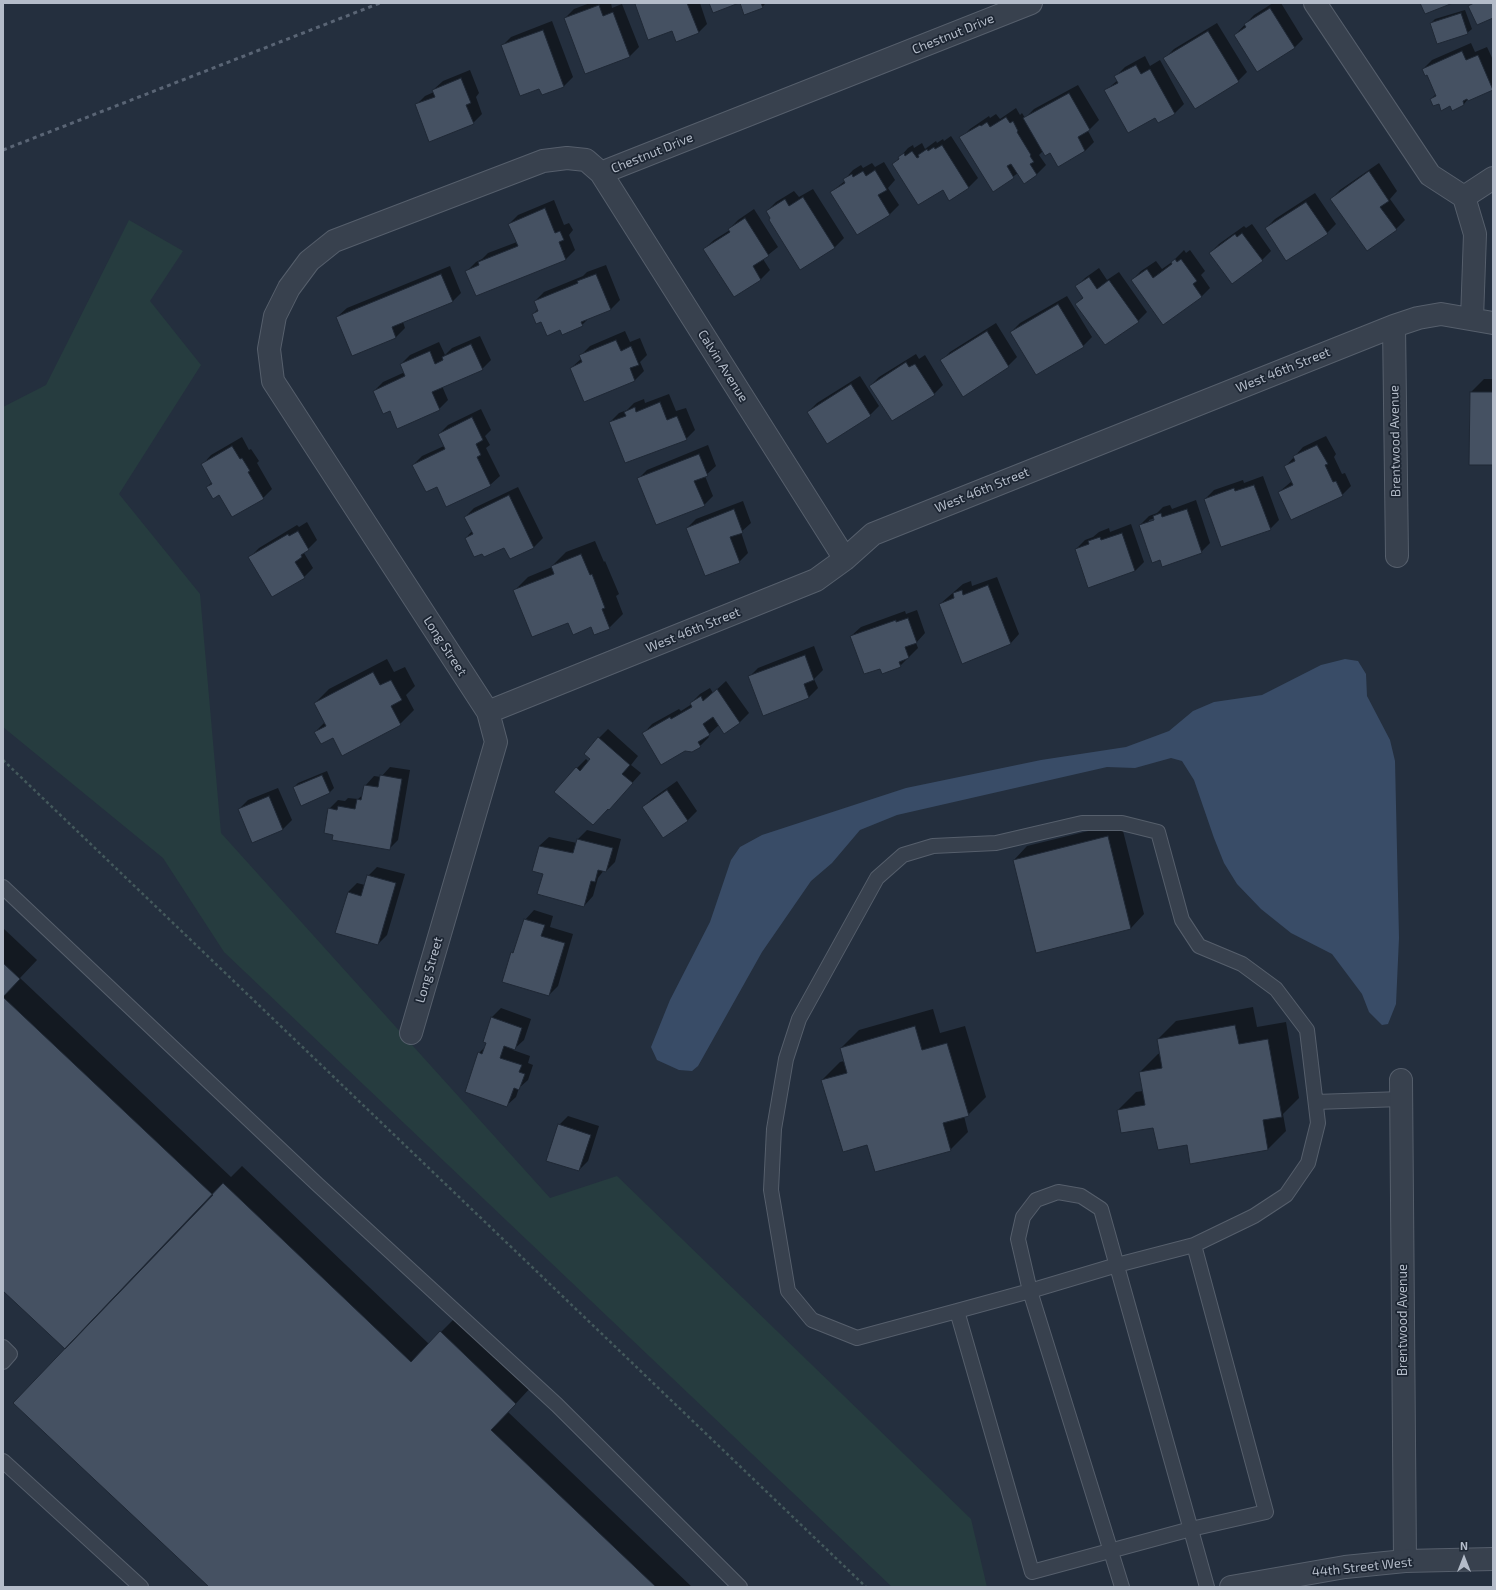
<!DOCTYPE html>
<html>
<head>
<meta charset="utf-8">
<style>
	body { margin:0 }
	#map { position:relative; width:1496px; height:1590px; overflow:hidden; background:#242f3e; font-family:"Exo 2",sans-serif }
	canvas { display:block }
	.frame { position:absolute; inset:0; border:4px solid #b4bcc9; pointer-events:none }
	.north { position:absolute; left:1444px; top:1538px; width:40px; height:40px; -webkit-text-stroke:3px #1d2633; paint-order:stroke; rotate:0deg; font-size:11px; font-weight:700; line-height:16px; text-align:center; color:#b4bcc9 }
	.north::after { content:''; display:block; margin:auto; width:14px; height:18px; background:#b4bcc9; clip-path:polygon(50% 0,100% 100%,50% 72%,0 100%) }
</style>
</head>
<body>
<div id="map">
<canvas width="1496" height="1590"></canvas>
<div class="frame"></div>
<div class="north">N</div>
</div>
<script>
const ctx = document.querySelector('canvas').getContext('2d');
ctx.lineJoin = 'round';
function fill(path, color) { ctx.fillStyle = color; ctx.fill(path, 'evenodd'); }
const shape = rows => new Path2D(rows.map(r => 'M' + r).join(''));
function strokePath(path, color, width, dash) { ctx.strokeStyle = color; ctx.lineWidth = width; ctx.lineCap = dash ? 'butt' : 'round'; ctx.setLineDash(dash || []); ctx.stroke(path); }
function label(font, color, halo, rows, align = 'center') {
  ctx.font = font + ' "Exo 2",sans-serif'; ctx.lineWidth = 3.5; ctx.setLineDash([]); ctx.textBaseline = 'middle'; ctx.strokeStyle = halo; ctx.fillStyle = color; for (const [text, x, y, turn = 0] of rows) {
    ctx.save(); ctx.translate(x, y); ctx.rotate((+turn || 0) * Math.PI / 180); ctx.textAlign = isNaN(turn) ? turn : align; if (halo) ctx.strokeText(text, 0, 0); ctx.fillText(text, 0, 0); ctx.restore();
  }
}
fill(shape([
	[129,220,183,251,150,301,201,365,119,494,200,594,221,833,550,1198,617,1176,971,1519,987,1587,892,1587,224,952,163,858,3,727,3,407,46,385]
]), '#263c3f');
fill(shape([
	[1345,659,1358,661,1366,674,1367,696,1390,740,1395,761,1399,938,1396,1004,1388,1024,1382,1025,1369,1012,1362,994,1332,954,1291,933,1261,909,1237,884,1224,863,1214,838,1194,780,1182,761,1171,758,1135,768,1107,767,897,815,860,830,832,863,811,881,762,952,698,1066,692,1071,679,1070,657,1060,651,1047,670,1000,710,922,731,860,740,847,762,835,906,788,1041,760,1126,747,1169,731,1193,711,1214,702,1262,695,1321,665]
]), '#394c67');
fill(shape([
	[590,3,611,3,612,8,622,4,639,47,630,56,565,18,574,9],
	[637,3,700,3,707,24,698,33,673,30],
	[741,3,766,3,762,7],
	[1273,3,1281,3,1303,39,1294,48,1235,35,1254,15],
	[1465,10,1472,29,1467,33,1431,23,1435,19],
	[552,21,573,77,564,86,502,46,511,37],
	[1217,23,1247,72,1238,81,1165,58,1174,49],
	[1471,43,1475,52,1487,47,1493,60,1493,88,1468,99,1464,104,1451,105,1431,99,1436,94,1428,74,1423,69,1432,60],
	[1145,56,1150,66,1160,60,1184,104,1175,113,1158,122,1156,117,1105,91,1118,80,1116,76,1125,67],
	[470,70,479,93,476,97,482,114,473,123,416,105,425,96,434,92,433,90,443,81],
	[1078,85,1099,120,1088,131,1094,142,1085,151,1043,151,1039,155,1046,165,1037,174,1024,183,1018,173,994,190,961,138,970,129,989,116,990,118,996,114,1000,119,1016,108,1020,115,1022,113,1025,118,1034,109],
	[951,136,978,178,969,187,943,189,894,164,908,148,913,145,914,148,922,143,925,149,936,141,937,143,943,139,944,141],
	[884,162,895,180,888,188,899,205,890,214,858,234,831,192,845,181,844,180,853,170,861,165,863,168,872,163,875,167],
	[1379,163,1397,191,1390,199,1405,220,1396,229,1331,199,1340,190],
	[813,189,844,238,835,247,800,269,767,211,776,202,794,191,799,197],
	[1315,193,1336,224,1327,233,1266,228,1275,219],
	[554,200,564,225,569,223,573,230,569,235,575,250,566,259,477,295,467,271,476,262,482,259,488,253,517,242,509,224,518,215],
	[754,209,778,247,763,259,770,270,761,279,734,296,704,249,714,240,730,230,729,229,738,220],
	[1252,224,1271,251,1262,260,1210,253,1219,244,1244,226,1246,228],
	[1184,250,1186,253,1190,250,1205,271,1201,275,1210,288,1201,297,1132,280,1141,271,1156,261,1162,269,1172,262],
	[606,265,620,300,611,309,590,317,582,325,561,329,542,321,533,314,538,309,535,301,544,292,583,276,587,272],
	[450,266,461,293,452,302,403,322,405,328,396,337,353,354,337,317,347,308],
	[1099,268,1107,280,1119,272,1147,312,1138,321,1077,304,1083,297,1076,287,1085,278],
	[1067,296,1092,337,1083,346,1011,332,1020,323],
	[996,323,1017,357,1008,366,964,396,941,361,950,352],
	[625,331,630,342,640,338,647,355,640,362,644,371,635,380,584,400,571,368,582,358,581,355,590,346],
	[480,336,491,360,482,369,442,386,448,400,439,409,390,410,374,391,383,382,405,372,401,364,410,355,439,342,445,355,452,348],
	[916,354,919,359,925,355,943,385,934,394,892,420,870,386,879,377],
	[860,376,879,406,870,415,808,412,817,403],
	[1484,379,1493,379,1493,464,1471,392],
	[669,394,676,411,686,408,695,430,686,439,610,422,619,413,627,410,634,403,644,399,645,403],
	[481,409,491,430,485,436,490,445,486,448,500,476,490,485,447,505,437,486,413,465,422,456,444,446,439,434,448,425],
	[1326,436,1336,454,1334,457,1342,474,1345,473,1351,486,1342,495,1279,492,1292,481,1286,466,1303,447],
	[242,437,249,450,251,449,259,461,257,463,272,489,263,498,219,494,207,487,212,482,202,465,211,455],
	[708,445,716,466,705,476,713,496,704,505,638,479,647,470],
	[1263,476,1279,520,1270,529,1205,499,1214,490,1243,480,1244,483],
	[518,487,543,538,534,547,510,558,505,546,466,538,472,531,465,517,474,508],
	[1196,500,1210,543,1201,552,1140,525,1149,516,1157,513,1163,507,1170,505,1172,509],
	[1158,517,1159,519,1149,522,1149,520],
	[743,501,751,523,741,532,748,553,739,562,687,528,696,519],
	[307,522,317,540,304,553,313,568,304,577,250,557,259,548,297,525,299,527],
	[1131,524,1144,562,1135,571,1076,549,1085,540,1093,537,1099,532,1109,528,1110,532],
	[595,541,604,562,605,561,619,594,616,596,623,614,609,628,569,622,515,590,528,577,552,567,552,566,566,552],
	[997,577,1019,634,1010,644,940,604,963,584,971,581,972,586],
	[917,610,925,633,916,643,918,648,900,666,881,667,851,636,861,627,905,611,906,614],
	[814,646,823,670,814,679,818,688,809,697,764,714,749,677,758,668],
	[387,659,394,672,405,667,415,686,406,695,414,710,400,724,333,737,315,732,325,722,315,703,329,689],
	[726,681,749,713,740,722,725,733,719,725,708,735,709,737,700,746,643,734,652,724,679,709,681,711,692,704,691,703,700,694,710,688,713,693],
	[608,729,638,756,631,765,641,773,609,809,577,768,586,759,589,762,599,738],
	[390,767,410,770,398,840,389,849,334,834,329,809,338,800,345,801,348,798,358,799,364,794,365,786,374,776,381,777],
	[327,771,334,788,329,793,294,787,298,783],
	[677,781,697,811,688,820,663,836,643,807,653,798],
	[278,788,292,820,283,829,253,842,239,809,248,800],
	[1121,823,1144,914,1131,928,1014,860,1027,846],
	[587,830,621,839,615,862,606,871,604,870,598,878,593,896,584,906,544,873,539,846,549,837,577,843,578,839],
	[377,867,405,874,387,935,378,944,348,892,357,883,365,885,368,876],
	[534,910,553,916,550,927,573,934,558,986,549,995,512,953,516,949,525,920],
	[3,928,37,960,20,978,231,1177,242,1166,429,1344,459,1314,533,1385,508,1412,692,1587,210,1587,66,1349,3,1290],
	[1253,1007,1257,1027,1286,1022,1299,1098,1283,1114,1286,1131,1268,1149,1187,1143,1154,1126,1118,1110,1136,1092,1143,1091,1140,1072,1158,1054,1161,1053,1158,1039,1176,1021],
	[501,1008,531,1019,524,1040,513,1050,530,1056,528,1063,533,1065,528,1080,519,1088,516,1097,506,1106,466,1091,479,1053,486,1046,487,1042,484,1041,492,1017],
	[933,1009,940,1033,965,1026,986,1097,968,1115,964,1116,968,1132,950,1150,868,1144,822,1080,840,1062,844,1061,841,1048,859,1030],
	[568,1116,599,1126,588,1161,579,1170,559,1125]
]), '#0007');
const building = shape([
	[637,3,687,3,699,33,676,42,672,31,648,40,635,4,637,3],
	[709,3,739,3,713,13,709,3],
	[740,3,761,3,763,8,744,15,740,3],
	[1420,3,1453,3,1425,14,1420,3],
	[1474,3,1493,3,1493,18,1477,25,1468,6,1474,3],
	[599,5,603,16,613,12,630,57,585,74,564,18,599,5],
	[1270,8,1295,48,1257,72,1234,35,1246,27,1244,24,1270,8],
	[1461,13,1468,34,1437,44,1430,23,1461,13],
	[543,30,564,87,542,95,539,89,520,96,501,45,543,30],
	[1208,31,1239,82,1195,109,1163,58,1208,31],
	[1462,51,1466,60,1478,55,1493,90,1468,101,1467,99,1463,101,1464,105,1452,111,1450,106,1441,111,1439,104,1433,106,1430,99,1436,96,1427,75,1425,76,1422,69,1462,51],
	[1136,65,1141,74,1150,69,1175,114,1158,123,1155,118,1128,133,1104,90,1118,83,1114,76,1136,65],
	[461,78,471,103,466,105,474,124,429,142,415,104,435,97,432,90,461,78],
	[1069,93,1090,130,1078,137,1085,151,1058,167,1050,153,1045,156,1023,118,1069,93],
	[1006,117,1010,123,1013,121,1018,131,1017,132,1031,155,1030,156,1034,162,1030,164,1037,175,1024,184,1011,164,1007,166,1014,178,993,192,959,137,980,125,981,126,987,122,990,127,1006,117],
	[942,145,969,188,949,201,943,190,918,205,892,164,899,159,898,157,904,153,905,156,912,151,917,158,919,157,918,155,927,149,928,151,934,147,935,149,942,145],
	[875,170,887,190,878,195,890,215,857,235,830,192,845,183,843,179,852,174,853,177,863,171,866,176,875,170],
	[1369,171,1389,201,1380,207,1397,230,1367,251,1330,199,1369,171],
	[803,197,835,248,800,270,769,220,770,218,766,211,785,199,789,206,803,197],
	[1306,202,1328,234,1286,261,1265,228,1306,202],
	[545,208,555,233,560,231,564,240,559,242,566,260,476,296,465,271,479,265,478,262,518,246,508,224,545,208],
	[745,218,769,256,753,266,761,280,734,297,703,249,730,232,728,229,745,218],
	[1242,233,1263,261,1232,284,1209,253,1235,234,1237,237,1242,233],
	[1175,259,1177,262,1181,259,1197,281,1193,284,1202,297,1163,325,1131,280,1147,269,1153,278,1172,264,1171,262,1175,259],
	[441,274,453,302,392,327,396,338,352,356,336,317,441,274],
	[596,274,611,310,581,322,583,326,562,335,560,330,547,336,541,322,536,324,532,314,538,311,534,301,578,283,577,281,596,274],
	[1089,277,1097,289,1109,280,1139,322,1105,345,1075,304,1083,298,1075,286,1089,277],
	[1058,304,1084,347,1036,375,1010,332,1058,304],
	[987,331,1009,367,963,397,940,360,987,331],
	[616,340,621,351,631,346,639,365,630,368,635,381,584,402,570,368,582,362,579,355,616,340],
	[471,344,483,370,432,392,440,410,397,429,390,411,383,414,373,391,405,376,400,364,430,351,435,364,443,360,442,357,471,344],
	[906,362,909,367,915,364,935,395,892,421,869,386,906,362],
	[851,384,871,416,827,444,807,412,851,384],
	[1470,392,1493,392,1493,465,1469,465,1470,392],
	[660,402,667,420,677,416,687,440,625,463,609,422,626,416,624,412,635,407,636,412,660,402],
	[472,417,483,440,476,444,481,455,477,457,491,486,446,507,437,487,426,492,412,465,445,449,438,434,472,417],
	[1317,445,1328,464,1325,465,1333,482,1336,481,1343,496,1291,520,1278,492,1293,485,1284,466,1295,461,1293,456,1317,445],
	[232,446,240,459,242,458,250,471,248,472,264,499,232,517,219,495,213,499,206,487,212,484,201,464,232,446],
	[699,454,708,476,694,481,705,506,656,525,637,478,699,454],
	[1254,485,1271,530,1221,547,1204,499,1234,488,1235,491,1254,485],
	[509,495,534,548,510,559,504,548,484,557,482,554,474,557,465,538,473,534,464,517,509,495],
	[734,509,743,533,730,537,740,563,705,576,686,528,734,509],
	[1187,509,1202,553,1162,567,1160,560,1152,563,1139,525,1154,520,1153,516,1161,513,1162,517,1187,509],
	[298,531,309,550,301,555,302,557,295,562,305,578,272,597,248,557,288,534,289,536,298,531],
	[1122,533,1135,571,1088,588,1075,549,1089,544,1088,541,1100,537,1101,540,1122,533],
	[581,554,590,575,592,574,605,608,602,609,610,629,594,635,591,627,573,635,568,623,532,637,513,590,554,574,551,566,581,554],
	[988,585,1011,644,962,664,939,604,954,598,953,593,962,590,963,595,988,585],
	[908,618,917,643,905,647,909,658,899,662,901,667,882,674,880,669,864,674,850,636,896,620,896,622,908,618],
	[805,655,814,680,804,684,809,698,763,716,748,676,805,655],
	[373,672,380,685,391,680,402,700,391,706,401,725,342,756,333,738,321,744,314,732,326,726,314,703,373,672],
	[717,689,740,723,724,734,713,717,703,724,710,735,698,742,701,747,692,752,685,751,661,765,642,733,670,717,671,719,692,707,690,703,701,696,703,701,717,689],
	[598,737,630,765,622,774,633,783,609,810,608,809,593,825,554,792,576,767,580,771,590,759,584,754,598,737],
	[322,775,330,793,301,806,293,787,322,775],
	[380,775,402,779,390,850,332,840,333,835,324,833,328,808,337,810,338,806,355,809,357,799,361,800,364,785,378,787,380,775],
	[667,790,688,821,663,838,642,807,667,790],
	[269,796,283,830,252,843,238,809,269,796],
	[1108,836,1131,929,1036,953,1013,860,1108,836],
	[577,839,613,848,606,872,598,870,595,882,591,881,584,907,537,894,543,874,532,871,539,846,573,853,577,839],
	[367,875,396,883,378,945,335,933,348,892,361,896,367,875],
	[524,919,545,925,541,936,565,943,549,996,502,982,511,952,513,953,524,919],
	[3,963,20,979,3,997,213,1195,65,1349,3,1291,3,963],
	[491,1017,522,1028,515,1050,504,1046,500,1058,522,1065,519,1072,525,1074,519,1090,514,1088,507,1107,465,1092,478,1052,482,1054,486,1043,483,1042,491,1017],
	[1235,1025,1239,1044,1268,1039,1282,1117,1263,1120,1268,1150,1190,1164,1187,1145,1158,1150,1153,1128,1121,1133,1117,1110,1145,1105,1139,1072,1162,1068,1157,1039,1235,1025],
	[915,1026,922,1050,947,1043,969,1116,943,1123,951,1151,875,1172,867,1145,843,1152,821,1080,847,1073,840,1048,915,1026],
	[558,1124,591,1135,579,1171,546,1161,558,1124],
	[223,1183,411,1362,440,1331,516,1404,491,1430,656,1587,209,1587,13,1403,223,1183]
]);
fill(building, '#455162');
strokePath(building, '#1f2835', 1);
const service = shape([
	[3,887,317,1184,557,1405,740,1587],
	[1316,1102,1401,1099],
	[1194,1245,1266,1512,1191,1529,1032,1572,957,1311,1030,1291,1117,1265,1194,1245],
	[957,1311,857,1338,812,1320,788,1291,771,1190,774,1129,786,1059,799,1019,877,878,903,855,933,846,996,843,1082,823,1122,823,1158,832,1182,920,1199,946,1242,964,1276,989,1307,1030,1318,1123,1308,1163,1286,1195,1254,1216,1194,1245],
	[3,1347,10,1354,3,1362],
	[3,1461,141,1587],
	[1122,1587,1030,1291,1018,1239,1023,1217,1036,1200,1058,1192,1081,1196,1101,1209,1207,1587]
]);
const minor = shape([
	[1315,3,1430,175,1464,197],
	[601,173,845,559],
	[1472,319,1475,234,1464,197,1493,178],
	[1394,326,1397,556],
	[488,712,816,580,845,559,873,534,1394,326,1418,318,1441,314,1493,323],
	[411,1033,496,742,488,712,273,381,269,349,275,316,289,288,309,261,334,241,543,161,567,158,586,160,601,173,1031,3],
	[1401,1080,1405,1561]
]);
const tertiary = shape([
	[1231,1587,1345,1567,1405,1561,1493,1559]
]);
strokePath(service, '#565f6c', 16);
strokePath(minor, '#565f6c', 24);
strokePath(tertiary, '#565f6c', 24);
strokePath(shape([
	[3,760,866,1587]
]), '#44595c', 2.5, [3, 3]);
strokePath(service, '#38414e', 14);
strokePath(minor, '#38414e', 22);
strokePath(tertiary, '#38414e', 22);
strokePath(shape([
	[3,150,380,3]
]), '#5a6575', 3, [4, 4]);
label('13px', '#b4bcc9', '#1d2633', [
	["Chestnut Drive",953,34,-22],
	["Chestnut Drive",652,153,-22],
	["Calvin Avenue",723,366,58],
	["West 46th Street",1283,370,-22],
	["Brentwood Avenue",1395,441,-91],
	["West 46th Street",982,490,-22],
	["West 46th Street",693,630,-22],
	["Long Street",445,646,57],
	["Long Street",429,970,-74],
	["Brentwood Avenue",1403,1320,-90],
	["44th Street West",1362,1567,-6]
]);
</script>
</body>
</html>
